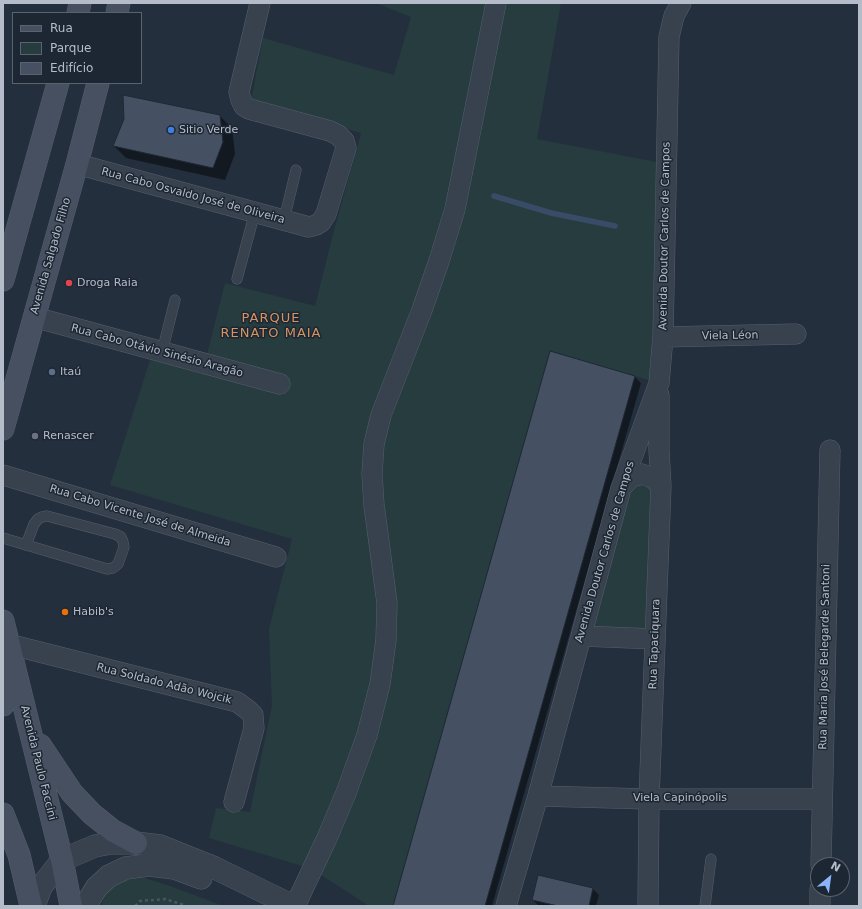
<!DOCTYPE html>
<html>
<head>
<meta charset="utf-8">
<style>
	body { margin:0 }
	#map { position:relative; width:862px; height:909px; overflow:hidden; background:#242f3e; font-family:"DejaVu Sans",sans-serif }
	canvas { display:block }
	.frame { position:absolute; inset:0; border:4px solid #b4bcc9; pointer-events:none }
	.legend { position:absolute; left:12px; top:12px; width:130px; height:72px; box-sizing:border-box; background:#1d2633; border:1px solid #59626f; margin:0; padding:5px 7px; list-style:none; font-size:12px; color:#b4bcc9 }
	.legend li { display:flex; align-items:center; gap:8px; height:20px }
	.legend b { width:20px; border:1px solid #59626f }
	.north { position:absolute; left:810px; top:857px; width:40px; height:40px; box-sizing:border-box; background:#1d2633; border:1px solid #59626f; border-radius:50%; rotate:29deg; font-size:11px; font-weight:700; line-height:16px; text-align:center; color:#b4bcc9 }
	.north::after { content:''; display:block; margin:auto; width:14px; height:18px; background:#8ab4f8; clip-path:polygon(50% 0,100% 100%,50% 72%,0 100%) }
</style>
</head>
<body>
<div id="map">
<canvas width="862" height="909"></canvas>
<div class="frame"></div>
<ul class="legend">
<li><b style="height:5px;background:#465061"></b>Rua</li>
<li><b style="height:11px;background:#263c3f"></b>Parque</li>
<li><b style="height:11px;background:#455162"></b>Edifício</li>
</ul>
<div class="north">N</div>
</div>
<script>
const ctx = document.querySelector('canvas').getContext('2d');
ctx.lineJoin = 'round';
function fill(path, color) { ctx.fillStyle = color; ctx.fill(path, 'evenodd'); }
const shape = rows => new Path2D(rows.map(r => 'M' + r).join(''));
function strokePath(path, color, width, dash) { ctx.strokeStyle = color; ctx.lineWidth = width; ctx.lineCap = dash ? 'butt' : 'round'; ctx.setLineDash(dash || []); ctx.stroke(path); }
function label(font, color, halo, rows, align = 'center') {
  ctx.font = font + ' "DejaVu Sans",sans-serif'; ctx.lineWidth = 3; ctx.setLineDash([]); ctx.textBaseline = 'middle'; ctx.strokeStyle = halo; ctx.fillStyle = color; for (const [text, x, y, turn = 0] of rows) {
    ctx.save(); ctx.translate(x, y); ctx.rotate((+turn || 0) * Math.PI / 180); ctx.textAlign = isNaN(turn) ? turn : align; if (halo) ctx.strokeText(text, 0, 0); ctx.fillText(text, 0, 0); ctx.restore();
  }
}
fill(shape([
	[376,3,561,3,537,139,667,164,659,383,550,352,393,906,369,906,312,869,209,838,216,808,250,812,272,705,269,629,292,539,110,485,150,360,277,384,207,354,225,283,315,306,332,238,361,133,251,101,263,38,394,75,411,17],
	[653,481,650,634,593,630,628,485],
	[135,875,170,886,224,906,101,906,107,889]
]), '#263c3f');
fill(shape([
	[220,116,232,128,235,154,225,180,126,158,114,146],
	[635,377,641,383,492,906,394,906],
	[538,876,593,889,599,895,596,906,539,906,533,900]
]), '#0007');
strokePath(shape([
	[494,196,551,213,615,226]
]), '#394c67', 5.5);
const building = shape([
	[123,95,220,115,223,142,213,168,113,146,124,119,123,95],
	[550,351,635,376,485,906,393,906,550,351],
	[538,875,593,888,589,906,558,906,532,900,538,875]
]);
fill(building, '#455162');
strokePath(building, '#1f2835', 1);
const service = shape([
	[284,220,296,170],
	[237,279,255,212],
	[162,352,175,300],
	[3,538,107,569,113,568,118,564,124,547,123,542,121,537,115,534,47,516,42,517,38,519,34,524,26,545],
	[705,906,711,859]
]);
const minor = shape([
	[77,164,309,227,316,225,321,222,326,214,346,148,344,141,338,135,330,131,249,109,244,106,241,100,239,92,260,3],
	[34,317,280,384],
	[663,337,796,334],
	[3,475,276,557],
	[621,488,631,477,642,474,653,478,661,486],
	[581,636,655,639],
	[8,644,237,702,248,710,253,715,254,728,234,802],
	[538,796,649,799,822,799],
	[821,865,830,450],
	[295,906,327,838,346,793,367,735,380,684,386,640,387,603,374,505,372,474,374,444,381,415,422,310,439,261,455,209,496,3],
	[506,906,538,796,621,488,659,383,663,337,669,37,674,16,681,3],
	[648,906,649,799,661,486,659,450,659,395],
	[820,906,820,889]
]);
const tertiary = shape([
	[34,906,41,887,62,860,95,846,111,843,136,843,160,846,215,868,293,906],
	[85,906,97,887,109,876,126,868,149,865,174,868,201,878]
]);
const secondary = shape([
	[78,13,80,3],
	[117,13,119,3],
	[3,280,58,83],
	[3,429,77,164,98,83],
	[3,621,62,860,71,906],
	[3,705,15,674],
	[40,745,72,793,92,814,112,830,136,843],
	[3,814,19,855,31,906]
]);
strokePath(service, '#565f6c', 11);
strokePath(minor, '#565f6c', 21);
strokePath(tertiary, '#565f6c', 23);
strokePath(secondary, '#565f6c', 23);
strokePath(shape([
	[135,906,140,901,165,899,187,906]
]), '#44595c', 2.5, [3, 3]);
strokePath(service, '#38414e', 10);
strokePath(minor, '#38414e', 20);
strokePath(tertiary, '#38414e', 22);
strokePath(secondary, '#465061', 22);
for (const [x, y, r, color] of [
	[171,130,4,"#3f7fe0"],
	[69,283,4,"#e0444e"],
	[52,372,4,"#5c6f8a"],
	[35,436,4,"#6b7280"],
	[65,612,4,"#e8710a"]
]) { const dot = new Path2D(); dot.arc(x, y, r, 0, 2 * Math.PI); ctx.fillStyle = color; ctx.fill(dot); strokePath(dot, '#1d2633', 1.5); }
label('11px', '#b4bcc9', '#1d2633', [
	["Sitio Verde",179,130],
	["Droga Raia",77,283],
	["Itaú",60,372],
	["Renascer",43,436],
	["Habib's",73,612]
], 'left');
label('11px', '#b4bcc9', '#1d2633', [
	["Rua Cabo Osvaldo José de Oliveira",193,196,15],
	["Avenida Doutor Carlos de Campos",665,236,-89],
	["Avenida Salgado Filho",51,256,-74],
	["Viela Léon",730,336,-1],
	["Rua Cabo Otávio Sinésio Aragão",157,351,15],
	["Rua Cabo Vicente José de Almeida",140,516,17],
	["Avenida Doutor Carlos de Campos",605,552,-74],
	["Rua Tapaciquara",655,644,-88],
	["Rua Maria José Belegarde Santoni",825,657,-89],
	["Rua Soldado Adão Wojcik",164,684,14],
	["Avenida Paulo Faccini",38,763,76],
	["Viela Capinópolis",680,798]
]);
ctx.letterSpacing = '1px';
label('13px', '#d59563', '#1d2633', [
	["PARQUE",271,319],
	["RENATO MAIA",271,334]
]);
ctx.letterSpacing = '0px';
</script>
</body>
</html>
